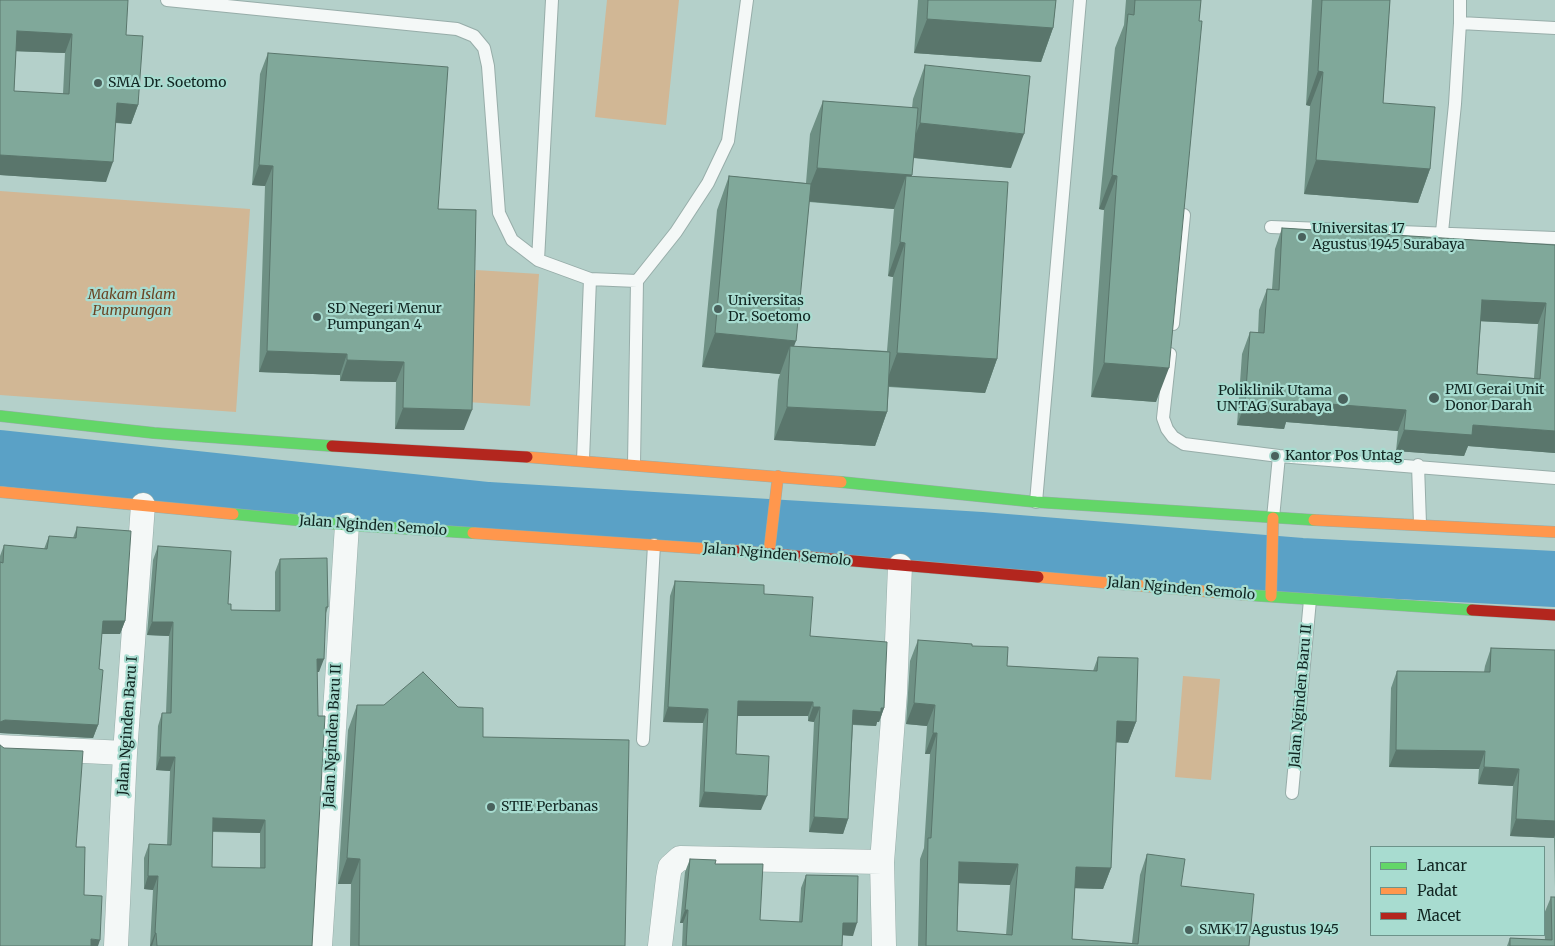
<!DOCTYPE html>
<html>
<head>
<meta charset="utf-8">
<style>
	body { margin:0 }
	#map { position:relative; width:1555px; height:946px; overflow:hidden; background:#b4d0ca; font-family:Merriweather,serif }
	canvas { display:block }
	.legend { position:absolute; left:1370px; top:846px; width:175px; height:90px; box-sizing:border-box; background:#a8dcd0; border:1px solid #6c938a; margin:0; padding:6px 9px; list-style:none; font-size:15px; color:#112622 }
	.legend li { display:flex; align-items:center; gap:10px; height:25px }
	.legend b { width:25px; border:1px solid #6c938a }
</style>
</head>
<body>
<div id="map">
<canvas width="1555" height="946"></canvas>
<ul class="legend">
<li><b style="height:6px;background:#63d668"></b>Lancar</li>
<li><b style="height:6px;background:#ff974d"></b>Padat</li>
<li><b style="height:6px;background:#b3261e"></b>Macet</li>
</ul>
</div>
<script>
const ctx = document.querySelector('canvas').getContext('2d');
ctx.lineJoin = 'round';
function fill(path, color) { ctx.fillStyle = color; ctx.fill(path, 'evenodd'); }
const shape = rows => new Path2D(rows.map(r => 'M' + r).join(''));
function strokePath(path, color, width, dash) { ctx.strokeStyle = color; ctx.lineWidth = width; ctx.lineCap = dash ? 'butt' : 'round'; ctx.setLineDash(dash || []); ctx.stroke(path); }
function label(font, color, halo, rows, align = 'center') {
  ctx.font = font + ' Merriweather,serif'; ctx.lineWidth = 4.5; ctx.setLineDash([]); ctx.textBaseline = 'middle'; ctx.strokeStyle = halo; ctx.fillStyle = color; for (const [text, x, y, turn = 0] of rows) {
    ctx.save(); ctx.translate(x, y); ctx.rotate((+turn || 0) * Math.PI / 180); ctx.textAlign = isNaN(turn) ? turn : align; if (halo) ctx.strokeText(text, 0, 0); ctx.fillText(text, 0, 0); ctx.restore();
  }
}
fill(shape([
	[607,0,679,0,666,125,595,117],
	[0,191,250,209,236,412,0,395],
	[476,270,539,274,530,406,467,402],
	[1183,676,1220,679,1211,780,1175,777]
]), '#d1b795');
strokePath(shape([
	[0,458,488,510,981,540,1301,566,1555,579]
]), '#5aa1c6', 56);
const lane = shape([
	[167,0,457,29,474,36,484,48,488,66,499,213,512,240,538,260,590,279,637,281,676,232,708,183,728,141,747,0],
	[1460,23,1555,28],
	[1271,227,1555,238],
	[1442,232,1455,104,1460,23,1460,0],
	[538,260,552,0],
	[1173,324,1184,215],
	[1170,354,1163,418,1167,429,1173,437,1184,444,1279,456,1555,478],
	[583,460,590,279],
	[634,464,637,281],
	[1418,465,1420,524],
	[1036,502,1080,0],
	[1273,518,1279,456],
	[643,740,654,545],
	[1292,793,1310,600]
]);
const street = shape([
	[0,747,125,753],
	[116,946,125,753,143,505],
	[320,946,347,525],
	[660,946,668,878,670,867,680,858,882,862],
	[884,946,882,862,895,693,900,566]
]);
const fast = shape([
	[0,416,154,433,332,446],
	[841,482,1036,502,1314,520],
	[233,514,347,525,473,533],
	[1247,595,1472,610]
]);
const slow = shape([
	[527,457,841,482],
	[0,492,233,514],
	[1314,520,1555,532],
	[473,533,739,551],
	[769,553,778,476],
	[1038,577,1247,595],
	[1271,596,1273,518]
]);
const jam = shape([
	[332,446,527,457],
	[739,551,1038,577],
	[1472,610,1555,615]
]);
strokePath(lane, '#97ada9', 14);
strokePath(street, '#97ada9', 25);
strokePath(fast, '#97ada9', 12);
strokePath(slow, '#97ada9', 12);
strokePath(jam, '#97ada9', 12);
strokePath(lane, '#f4f8f7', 12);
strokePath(street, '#f4f8f7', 24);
strokePath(fast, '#63d668', 11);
strokePath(slow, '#ff974d', 11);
strokePath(jam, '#b3261e', 11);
fill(shape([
	[0,0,126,35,138,105,131,124,115,123,106,182,0,175],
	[16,51,65,53,63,94,14,91],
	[918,0,1056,0,1053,28,1041,62,914,53],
	[1126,0,1201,0,1156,402,1091,397,1104,210,1099,209,1115,48,1124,25],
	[1312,0,1390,0,1383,103,1430,169,1418,203,1304,194,1310,106,1306,105],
	[268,53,438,209,464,430,395,429,396,382,340,381,340,375,259,372,265,186,252,185,260,74],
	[925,65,1011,168,913,158,911,177,997,359,985,393,889,387,887,412,875,446,774,440,778,380,780,374,702,367,717,210,729,176,806,183,810,134,823,101,912,108,913,99],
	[809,202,894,209,888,276,893,277,887,351,794,346],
	[1282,228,1555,245,1555,453,1468,446,1464,456,1396,451,1398,431,1286,422,1284,429,1237,425,1242,354,1250,332,1258,333,1259,310,1267,289,1272,289,1275,249],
	[1481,321,1538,324,1534,378,1477,374],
	[77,527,125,621,120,634,102,634,99,669,98,725,93,738,0,733,0,556,4,545,44,549,49,536,73,538],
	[158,546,228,604,231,610,275,610,275,572,280,559,328,607,326,613,319,672,317,672,312,946,150,946,153,890,144,889,144,858,149,844,167,845,170,771,156,770,158,726,162,713,166,713,169,636,147,635,153,560],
	[213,832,260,833,260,868,212,867],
	[675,581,764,594,810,636,884,708,879,722,877,722,876,726,853,725,848,819,843,834,809,832,814,722,808,721,808,716,737,716,736,754,761,810,699,807,703,723,663,722,670,596],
	[918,640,972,646,1007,666,1093,671,1098,657,1136,722,1128,743,1116,742,1111,868,1103,889,1075,888,1072,939,1132,943,1140,875,1147,854,1181,886,1249,946,918,946,920,859,924,848,930,754,925,754,927,726,906,724,910,661],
	[959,883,1010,885,1006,935,957,931],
	[1491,648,1555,650,1555,888,1554,838,1510,836,1513,786,1478,784,1479,769,1389,767,1391,688,1397,671,1484,672,1485,666],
	[357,705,483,737,625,946,350,946,351,884,338,884,348,730],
	[690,859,715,864,760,920,799,922,801,888,806,875,853,936,843,935,842,946,682,946,683,923,680,923,685,872],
	[1551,897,1555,946,1507,946,1510,938,1545,940,1544,914]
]), '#6e9084');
fill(shape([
	[927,19,1053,28,1041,62,914,53],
	[17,31,72,34,65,53,10,51],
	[1318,71,1323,72,1310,106,1306,105],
	[117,103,138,105,131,124,110,122],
	[920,123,1024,134,1011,168,907,157],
	[0,155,113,162,106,182,0,175],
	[1316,160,1430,169,1418,203,1304,194],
	[259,165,273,166,265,186,252,185],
	[817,168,912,175,904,196,906,176,894,209,804,201],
	[1112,175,1117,176,1104,210,1099,209],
	[900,242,905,243,893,277,888,276],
	[1482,300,1546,303,1538,324,1475,321],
	[715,333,796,341,789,360,790,346,780,374,702,367],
	[267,351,347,354,340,375,259,372],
	[897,353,997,359,985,393,885,386],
	[347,360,404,362,396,382,340,381],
	[1104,363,1169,368,1156,402,1091,397],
	[1292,401,1406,410,1398,431,1286,422,1284,429,1237,425,1245,404],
	[787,407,887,412,875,446,774,440],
	[403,408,472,410,464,430,395,429],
	[1473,425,1555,431,1555,453,1468,446,1464,456,1396,451,1404,430],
	[103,621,125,621,120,634,98,634],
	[152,622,173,622,169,636,147,635],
	[317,659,324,659,319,672,312,672],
	[738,701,813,702,808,716,733,716],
	[914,703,935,705,927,726,906,724],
	[668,707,708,709,703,723,663,722],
	[813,707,820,707,814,722,808,721],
	[881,708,884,708,879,722,877,722,876,726,848,724,853,710],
	[5,720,98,725,93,738,0,733,0,722],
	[1117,721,1136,722,1128,743,1109,742],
	[933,733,937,733,930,754,925,754],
	[1396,750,1485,751,1479,769,1389,767],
	[160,757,175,757,170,771,156,770],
	[1484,767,1519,769,1513,786,1478,784],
	[704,792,767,796,761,810,699,807],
	[814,817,848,819,843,834,809,832],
	[213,818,265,820,260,833,208,831],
	[1516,819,1555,821,1555,835,1554,838,1510,836],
	[347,858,360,859,351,884,338,884],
	[959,862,1018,864,1010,885,952,883],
	[1076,867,1111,868,1103,889,1068,888],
	[148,876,158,876,153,890,144,889],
	[685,910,688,910,683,923,680,923],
	[843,923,857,923,853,936,839,935],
	[155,933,156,933,152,946,150,946],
	[91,939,100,940,98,946,89,946]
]), '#5a766c');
const building = shape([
	[0,0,128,0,126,35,143,36,138,105,117,103,113,162,0,155,0,0],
	[17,31,72,34,69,94,14,91,17,31],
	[928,0,1056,0,1053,28,927,19,928,0],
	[1135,0,1201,0,1199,21,1202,21,1169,368,1104,363,1117,176,1112,175,1128,14,1134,15,1135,0],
	[1322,0,1390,0,1383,103,1435,107,1430,169,1316,160,1323,72,1318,71,1322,0],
	[268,53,448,67,438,209,476,210,472,410,403,408,404,362,347,360,347,354,267,351,273,166,259,165,268,53],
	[925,65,1030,76,1024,134,920,123,925,65],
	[823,101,918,108,912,175,817,168,823,101],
	[729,176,811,184,796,341,715,333,729,176],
	[906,176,1008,182,997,359,897,353,905,243,900,242,906,176],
	[1282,228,1555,245,1555,431,1473,425,1472,435,1404,430,1406,410,1292,401,1292,407,1245,404,1250,332,1264,333,1267,289,1279,290,1282,228],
	[1482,300,1546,303,1540,379,1477,374,1482,300],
	[790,346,890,352,887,412,787,407,790,346],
	[77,527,131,531,125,621,103,621,99,669,103,670,98,725,5,720,0,722,0,562,3,563,4,545,47,549,49,536,76,538,77,527],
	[158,546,231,551,228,604,231,604,231,610,280,611,280,559,327,558,328,607,326,607,324,659,317,659,318,716,325,716,312,946,157,946,156,933,155,933,158,876,148,876,149,844,171,845,175,757,160,757,162,713,171,713,173,622,152,622,158,546],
	[213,818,265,820,265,868,212,867,213,818],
	[675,581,764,585,764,594,813,597,810,636,887,642,884,708,881,708,881,712,853,710,848,819,814,817,820,707,813,707,813,702,738,701,736,754,769,756,767,796,704,792,708,709,668,707,675,581],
	[918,640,972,644,972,646,1008,647,1007,666,1097,671,1098,657,1138,658,1136,722,1117,721,1111,868,1076,867,1072,939,1138,944,1147,854,1185,859,1181,886,1254,894,1249,946,926,946,928,838,931,838,937,733,933,733,935,705,914,703,918,640],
	[959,862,1018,864,1012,935,957,931,959,862],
	[1491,648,1555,650,1555,821,1516,819,1519,769,1484,767,1485,751,1396,750,1397,671,1490,672,1491,648],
	[423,672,458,707,483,708,483,737,629,740,625,946,359,946,360,859,347,858,357,705,384,705,423,672],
	[0,745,4,748,83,751,76,847,85,847,84,895,102,896,100,940,91,939,91,946,0,946,0,745],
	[690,859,716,860,715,864,763,864,760,920,802,922,806,875,858,876,857,923,843,923,842,946,686,946,688,910,685,910,690,859],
	[1551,897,1555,897,1555,946,1510,946,1510,938,1552,940,1551,897]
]);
fill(building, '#80a89a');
strokePath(building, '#5a766c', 1);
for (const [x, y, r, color] of [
	[98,83,5,"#4a625d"],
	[1302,237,5,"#4a625d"],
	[718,309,5,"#4a625d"],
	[317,317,5,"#4a625d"],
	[1434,398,6,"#4a625d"],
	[1343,399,6,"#4a625d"],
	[1275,456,5,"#4a625d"],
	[491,807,5,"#4a625d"],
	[1189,930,5,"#4a625d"]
]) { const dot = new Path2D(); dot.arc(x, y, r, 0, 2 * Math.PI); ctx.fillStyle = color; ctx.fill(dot); strokePath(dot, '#a8dcd0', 2); }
label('14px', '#112622', '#a8dcd0', [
	["SMA Dr. Soetomo",108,83],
	["Universitas 17",1312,229],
	["Agustus 1945 Surabaya",1312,245],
	["Universitas",728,301],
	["Dr. Soetomo",728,317],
	["SD Negeri Menur",327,309],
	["Pumpungan 4",327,325],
	["PMI Gerai Unit",1445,390],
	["Donor Darah",1445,406],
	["Poliklinik Utama",1332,391,"right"],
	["UNTAG Surabaya",1332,407,"right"],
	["Kantor Pos Untag",1285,456],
	["STIE Perbanas",501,807],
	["SMK 17 Agustus 1945",1199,930]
], 'left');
label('italic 14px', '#6a4423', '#a8dcd0', [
	["Makam Islam",132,295],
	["Pumpungan",132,311]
]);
label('14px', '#112622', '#a8dcd0', [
	["Jalan Nginden Semolo",373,526,4],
	["Jalan Nginden Semolo",777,555,5],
	["Jalan Nginden Semolo",1181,589,5],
	["Jalan Nginden Baru II",1301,696,-85],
	["Jalan Nginden Baru I",128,726,-86],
	["Jalan Nginden Baru II",333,736,-87]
]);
</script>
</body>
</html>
